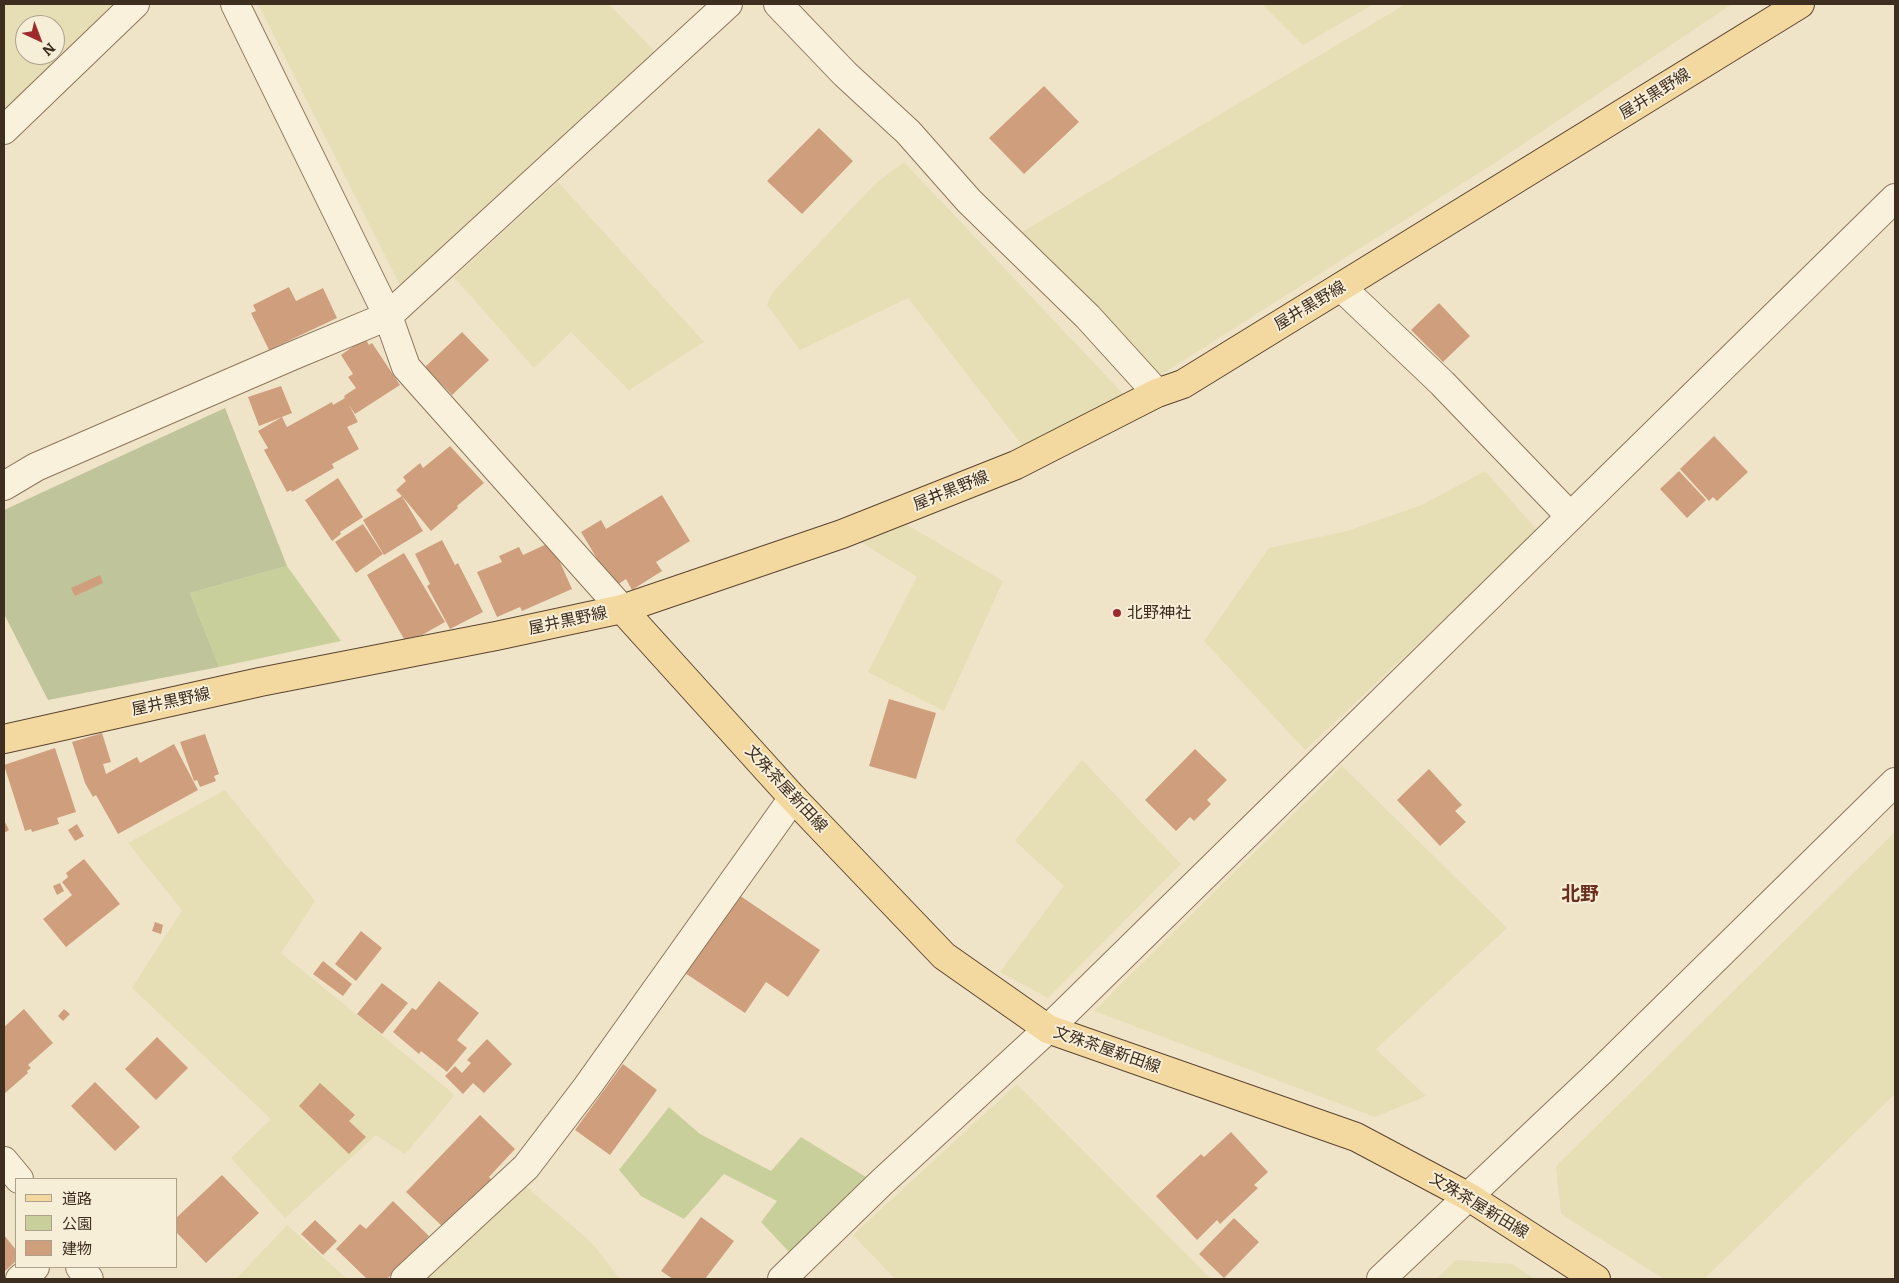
<!DOCTYPE html>
<html>
<head>
<meta charset="utf-8">
<style>
	body { margin:0 }
	#map { position:relative; width:1899px; height:1283px; overflow:hidden; background:#f0e4c8; font-family:Literata,"Noto Sans JP",serif }
	canvas { display:block }
	.frame { position:absolute; inset:0; border:5px solid #3d2e20; pointer-events:none }
	.legend { position:absolute; left:15px; top:1178px; width:162px; height:90px; box-sizing:border-box; background:#f7eed8; border:1px solid #ada18e; margin:0; padding:6px 9px; list-style:none; font-size:15px; color:#3d2e20 }
	.legend li { display:flex; align-items:center; gap:10px; height:25px }
	.legend b { width:25px; border:1px solid #ada18e }
	.north { position:absolute; left:15px; top:15px; width:50px; height:50px; box-sizing:border-box; background:#f7eed8; border:1px solid #ada18e; border-radius:50%; rotate:137deg; font-size:14px; font-weight:700; line-height:20px; text-align:center; color:#3d2e20 }
	.north::after { content:''; display:block; margin:auto; width:18px; height:22px; background:#9e2a2b; clip-path:polygon(50% 0,100% 100%,50% 72%,0 100%) }
</style>
</head>
<body>
<div id="map">
<canvas width="1899" height="1283"></canvas>
<div class="frame"></div>
<ul class="legend">
<li><b style="height:6px;background:#f3d9a0"></b>道路</li>
<li><b style="height:14px;background:#c9cf9b"></b>公園</li>
<li><b style="height:14px;background:#cf9f7d"></b>建物</li>
</ul>
<div class="north">N</div>
</div>
<script>
const ctx = document.querySelector('canvas').getContext('2d');
ctx.lineJoin = 'round';
function fill(path, color) { ctx.fillStyle = color; ctx.fill(path, 'evenodd'); }
const shape = rows => new Path2D(rows.map(r => 'M' + r).join(''));
function strokePath(path, color, width, dash) { ctx.strokeStyle = color; ctx.lineWidth = width; ctx.lineCap = dash ? 'butt' : 'round'; ctx.setLineDash(dash || []); ctx.stroke(path); }
function label(font, color, halo, rows, align = 'center') {
  ctx.font = font + ' Literata,"Noto Sans JP",serif'; ctx.lineWidth = 4; ctx.setLineDash([]); ctx.textBaseline = 'middle'; ctx.strokeStyle = halo; ctx.fillStyle = color; for (const [text, x, y, turn = 0] of rows) {
    ctx.save(); ctx.translate(x, y); ctx.rotate((+turn || 0) * Math.PI / 180); ctx.textAlign = isNaN(turn) ? turn : align; if (halo) ctx.strokeText(text, 0, 0); ctx.fillText(text, 0, 0); ctx.restore();
  }
}
fill(shape([
	[4,4,124,4,4,119],
	[25,25,55,25,55,55,25,55],
	[258,4,609,4,660,57,404,293],
	[1262,4,1374,4,1303,45],
	[1406,4,1732,4,1496,162,1159,376,1022,232],
	[904,162,1129,400,1025,449,908,298,800,350,767,305,772,293,875,184],
	[558,182,704,342,629,390,571,332,534,368,454,277],
	[1485,471,1538,531,1305,750,1204,641,1269,548,1347,531,1422,505],
	[897,519,1003,581,944,711,868,672,917,577,853,537],
	[1082,760,1181,864,1048,998,1000,972,1064,886,1015,841],
	[1342,766,1507,928,1376,1049,1426,1096,1375,1117,1094,1011],
	[225,790,315,901,281,953,455,1095,405,1154,376,1135,285,1218,231,1158,271,1119,132,988,182,910,128,843],
	[1895,832,1895,1094,1704,1279,1664,1279,1561,1214,1556,1166],
	[1017,1084,1211,1279,895,1279,853,1235],
	[515,1177,592,1243,620,1279,413,1279],
	[287,1225,347,1279,236,1279],
	[1456,1260,1512,1264,1535,1279,1436,1279]
]), '#e6deb5');
fill(shape([
	[287,566,341,641,219,667,190,593],
	[669,1107,700,1134,771,1171,801,1137,866,1177,789,1252,761,1222,777,1201,724,1174,684,1219,641,1196,619,1170]
]), '#c9cf9b');
fill(shape([
	[225,408,287,566,190,593,219,667,48,700,4,614,4,510]
]), '#bfc49a');
fill(shape([
	[1044,86,1079,122,1024,174,989,138],
	[819,128,853,161,802,214,767,181],
	[289,287,296,301,323,288,337,318,269,350,251,313,256,311,253,305],
	[1439,303,1470,336,1443,362,1411,330],
	[462,332,489,360,452,395,425,367],
	[365,338,369,345,372,343,400,385,355,414,349,405,358,422,347,427,359,449,332,464,334,468,292,492,291,490,287,492,264,450,268,448,258,431,282,417,287,427,332,402,333,405,345,398,344,396,356,388,348,377,353,374,341,355],
	[281,386,292,413,259,426,248,397],
	[1714,436,1748,472,1717,501,1713,497,1709,501,1680,469],
	[450,446,484,483,457,506,458,508,431,531,402,496,423,531,384,555,363,520,402,496,396,490,406,481,403,477,420,463,423,468],
	[1679,471,1706,500,1687,518,1660,489],
	[338,478,363,517,340,532,341,534,332,541,305,500],
	[662,495,690,541,656,562,662,571,632,590,626,579,614,587,581,532,601,520,606,529],
	[363,524,383,554,356,573,335,542],
	[442,540,455,565,458,563,483,612,450,629,427,586,430,584,415,554],
	[551,542,572,589,522,611,520,607,497,617,477,572,502,562,499,556,519,547,523,555],
	[404,553,445,622,422,635,404,639,367,575],
	[100,575,103,583,75,596,71,588],
	[889,699,936,713,916,779,869,766],
	[102,733,111,762,103,764,106,774,137,757,140,763,174,744,198,790,118,834,96,795,93,797,85,783,72,742],
	[205,734,219,774,214,776,216,781,200,787,197,780,194,781,180,742],
	[55,748,76,812,57,818,59,824,32,832,31,829,25,831,4,765],
	[1195,749,1227,780,1207,800,1211,804,1194,821,1190,817,1176,831,1145,800],
	[1429,769,1462,805,1455,811,1466,822,1440,846,1397,800],
	[4,820,9,830,4,833],
	[77,824,84,836,75,841,68,830],
	[84,859,120,904,66,947,43,919,72,895,62,882,68,877,66,873],
	[60,883,64,891,57,895,53,886],
	[733,891,820,950,788,997,766,982,745,1013,679,969],
	[155,922,163,925,161,934,152,931],
	[361,931,382,948,356,981,335,964],
	[323,961,352,984,343,996,313,974],
	[439,981,479,1013,457,1040,467,1048,447,1072,421,1051,419,1054,393,1032,412,1008,416,1010],
	[382,983,408,1003,382,1034,357,1014],
	[24,1009,53,1043,28,1065,31,1068,27,1071,28,1073,4,1094,4,1027],
	[64,1009,70,1014,63,1021,58,1016],
	[157,1037,188,1068,156,1100,125,1069],
	[487,1039,512,1064,484,1093,473,1083,463,1094,445,1076,455,1066,462,1073,471,1063,467,1060],
	[623,1064,657,1090,610,1155,575,1130],
	[95,1082,140,1127,115,1151,71,1106],
	[320,1083,355,1115,349,1121,366,1137,349,1154,299,1106],
	[480,1115,515,1149,489,1177,495,1184,474,1205,468,1200,442,1226,406,1192],
	[1231,1132,1268,1172,1254,1185,1258,1188,1220,1224,1217,1220,1197,1240,1156,1196,1201,1154,1204,1157],
	[222,1175,259,1213,206,1263,176,1232,176,1218],
	[393,1201,429,1236,387,1279,367,1279,336,1249,360,1224,366,1229],
	[701,1217,734,1241,705,1279,673,1279,661,1271],
	[1234,1218,1259,1242,1224,1278,1199,1254],
	[315,1220,337,1241,323,1255,301,1234],
	[4,1235,16,1250,16,1261,4,1272]
]), '#cf9f7d');
const minor = shape([
	[235,4,388,316,406,367,622,609],
	[778,4,845,74,908,132,969,201,1088,317,1157,393],
	[4,130,135,4],
	[1341,287,1442,383,1570,516],
	[4,486,36,467,292,356,388,316,728,4],
	[4,1161,19,1179],
	[80,1267,89,1279],
	[20,1279,35,1267],
	[405,1279,526,1167,587,1087,793,798],
	[782,1279,882,1182,1048,1029,1895,198],
	[1381,1279,1601,1071,1895,782]
]);
const major = shape([
	[622,609,793,798,944,956,1048,1029,1356,1137,1469,1197,1596,1279],
	[4,739,260,682,496,636,622,609,842,534,1016,465,1157,393,1183,384,1800,4]
]);
strokePath(minor, '#8d765c', 30);
strokePath(major, '#5b4430', 30);
strokePath(minor, '#faf1dc', 28);
strokePath(major, '#f3d9a0', 28);
for (const [x, y, r, color] of [
	[1117,613,5,"#9e2a2b"]
]) { const dot = new Path2D(); dot.arc(x, y, r, 0, 2 * Math.PI); ctx.fillStyle = color; ctx.fill(dot); strokePath(dot, '#f7eed8', 2); }
label('16px', '#3d2e20', '#f7eed8', [
	["屋井黒野線",1655,94,-32],
	["屋井黒野線",1310,306,-31],
	["屋井黒野線",951,491,-22],
	["屋井黒野線",568,621,-12],
	["屋井黒野線",171,702,-12],
	["文殊茶屋新田線",786,789,47],
	["文殊茶屋新田線",1107,1050,19],
	["文殊茶屋新田線",1479,1206,31]
]);
label('16px', '#3d2e20', '#f7eed8', [
	["北野神社",1127,613]
], 'left');
label('bold 19px', '#6b2e1e', '#f7eed8', [
	["北野",1580,894]
]);
</script>
</body>
</html>
